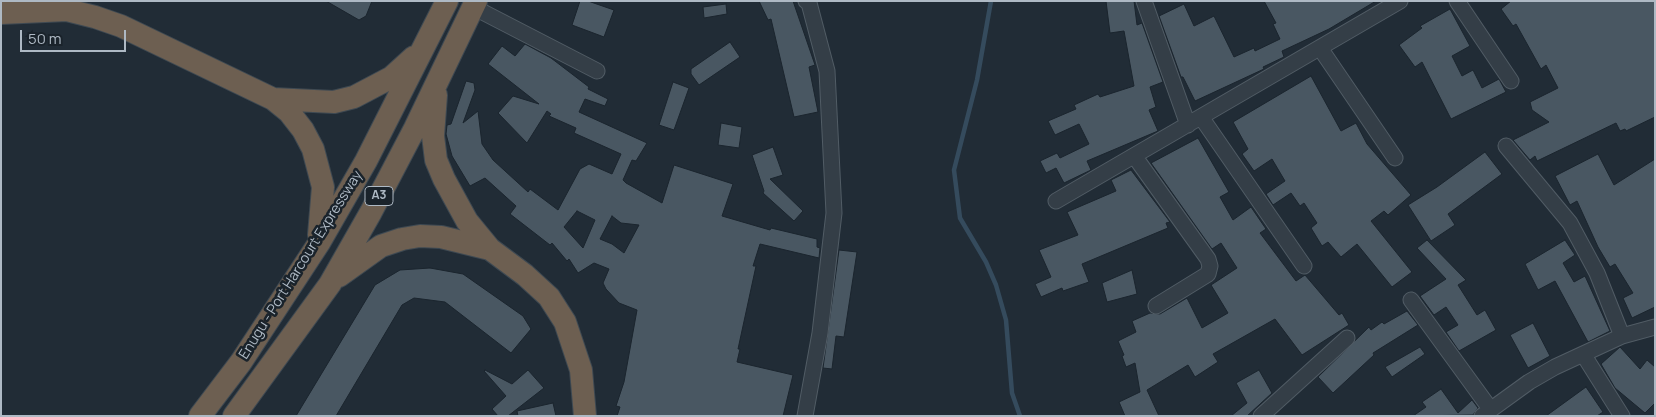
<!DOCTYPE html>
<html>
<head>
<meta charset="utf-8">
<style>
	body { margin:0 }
	#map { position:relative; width:1656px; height:417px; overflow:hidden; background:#212c36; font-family:Manrope,sans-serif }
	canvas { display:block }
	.frame { position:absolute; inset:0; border:2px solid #aeb9c4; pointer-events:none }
	.scale { position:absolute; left:20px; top:30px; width:106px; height:22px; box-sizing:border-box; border:2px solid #aeb9c4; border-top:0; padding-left:6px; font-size:15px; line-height:18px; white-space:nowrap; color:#aeb9c4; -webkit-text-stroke:4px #1a232b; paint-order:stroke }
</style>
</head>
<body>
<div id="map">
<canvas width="1656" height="417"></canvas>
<div class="frame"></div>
<div class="scale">50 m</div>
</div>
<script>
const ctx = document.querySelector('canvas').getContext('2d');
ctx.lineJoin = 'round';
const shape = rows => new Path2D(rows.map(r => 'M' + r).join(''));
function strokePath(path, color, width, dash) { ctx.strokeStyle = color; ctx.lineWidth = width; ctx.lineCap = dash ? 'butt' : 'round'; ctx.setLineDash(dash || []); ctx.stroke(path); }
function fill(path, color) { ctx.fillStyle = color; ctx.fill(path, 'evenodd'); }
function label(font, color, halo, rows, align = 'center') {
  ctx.font = font + ' Manrope,sans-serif'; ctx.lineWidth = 5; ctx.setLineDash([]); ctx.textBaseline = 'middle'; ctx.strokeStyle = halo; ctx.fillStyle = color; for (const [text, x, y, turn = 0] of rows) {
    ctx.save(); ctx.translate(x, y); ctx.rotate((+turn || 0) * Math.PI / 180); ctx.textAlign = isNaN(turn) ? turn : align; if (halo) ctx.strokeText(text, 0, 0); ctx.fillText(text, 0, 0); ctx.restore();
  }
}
strokePath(shape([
	[991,1,977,80,954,170,960,218,986,262,996,285,1006,320,1012,393,1020,416]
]), '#354b5d', 4.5);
const building = shape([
	[326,1,372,1,366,16,359,20,326,1],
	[580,1,588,1,614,10,604,37,572,25,580,1],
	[759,1,793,1,815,65,809,67,818,112,794,117,771,19,768,20,759,1],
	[1106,1,1134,1,1137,25,1142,23,1163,82,1150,87,1156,107,1149,110,1158,131,1087,161,1091,170,1064,183,1056,168,1046,173,1040,161,1057,153,1060,158,1089,144,1079,124,1055,135,1048,121,1076,109,1074,105,1098,94,1100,97,1134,86,1124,31,1110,33,1106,1],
	[1264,1,1376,1,1329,29,1282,51,1284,57,1263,67,1264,69,1195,101,1183,77,1181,77,1159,16,1184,4,1194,26,1214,16,1234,57,1254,48,1255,51,1280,39,1273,24,1276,23,1264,1],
	[1511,1,1655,1,1655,117,1626,131,1625,129,1620,131,1616,123,1537,161,1535,156,1530,160,1513,140,1549,122,1532,110,1530,102,1558,88,1546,65,1541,69,1516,24,1513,26,1501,9,1511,1],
	[726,4,727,14,704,18,703,7,726,4],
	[1450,9,1470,46,1452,56,1462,76,1473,70,1482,88,1499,79,1506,92,1451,119,1422,62,1415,67,1399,45,1422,28,1420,26,1450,9],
	[730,42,740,57,699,85,691,74,691,69,730,42],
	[525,44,551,58,589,87,588,89,608,99,605,106,585,99,579,112,647,143,636,161,632,160,623,180,626,183,662,203,674,165,733,184,722,216,770,230,771,228,817,239,817,247,820,248,819,258,760,244,753,266,756,266,738,349,740,349,737,362,793,375,783,416,617,416,620,407,616,406,624,382,637,310,619,303,606,289,603,283,609,269,594,263,578,273,569,259,567,261,552,243,550,245,510,214,516,206,485,178,470,186,452,156,446,134,447,125,451,124,466,81,474,83,475,90,463,123,478,111,482,144,493,160,528,192,530,189,558,210,580,169,589,164,612,174,621,154,574,133,576,128,549,116,551,114,547,111,527,143,498,113,513,96,539,104,488,64,502,46,515,56,525,44],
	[577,211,595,220,583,248,564,227,577,211],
	[612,216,621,223,639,225,624,253,612,244,600,239,612,216],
	[1311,76,1341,131,1356,123,1367,144,1411,195,1388,215,1384,211,1371,221,1412,272,1392,287,1357,244,1341,257,1328,242,1322,246,1311,228,1317,223,1304,203,1300,206,1291,193,1273,205,1266,194,1285,181,1272,159,1254,171,1242,154,1248,149,1233,122,1311,76],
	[673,82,689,88,674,130,659,125,673,82],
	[721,123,742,127,739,148,718,145,721,123],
	[1198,138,1229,192,1220,197,1233,220,1251,207,1266,229,1260,233,1296,281,1305,275,1339,315,1342,313,1349,325,1302,355,1275,319,1213,354,1218,362,1195,377,1188,365,1147,390,1159,416,1125,416,1119,402,1140,392,1135,363,1126,367,1122,356,1124,355,1118,341,1136,332,1132,321,1150,313,1160,314,1187,298,1202,328,1228,313,1211,285,1237,268,1221,243,1212,249,1151,163,1198,138],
	[773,147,783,175,770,179,803,211,794,221,763,193,764,191,752,155,773,147],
	[1485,152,1502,174,1448,214,1455,225,1431,241,1408,205,1437,187,1485,152],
	[1598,154,1614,185,1655,159,1655,307,1632,318,1623,298,1633,293,1615,264,1610,267,1598,247,1577,201,1570,205,1555,176,1598,154],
	[1131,170,1170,222,1166,223,1168,228,1082,264,1089,282,1063,291,1062,288,1041,297,1035,284,1051,277,1039,250,1078,235,1067,212,1116,191,1111,180,1131,170],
	[1427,240,1466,280,1458,285,1477,315,1485,310,1496,330,1459,351,1446,332,1458,325,1446,307,1434,315,1420,296,1446,279,1417,248,1427,240],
	[1565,240,1575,255,1563,263,1574,282,1585,276,1610,331,1588,342,1555,281,1538,290,1525,264,1565,240],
	[839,250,857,252,844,337,836,336,832,369,823,368,839,250],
	[430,268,463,274,523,316,531,329,511,353,445,302,414,298,402,305,336,416,296,416,375,285,400,270,430,268],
	[1132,270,1137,294,1107,302,1102,283,1132,270],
	[1407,311,1418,325,1373,353,1374,355,1333,393,1318,377,1369,327,1371,330,1382,322,1384,324,1407,311],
	[1533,323,1550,356,1528,368,1510,335,1533,323],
	[1420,347,1425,354,1392,377,1385,367,1420,347],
	[1620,347,1640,369,1647,360,1655,367,1655,403,1645,413,1615,388,1601,364,1620,347],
	[485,370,512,384,528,370,544,388,508,416,498,416,492,409,506,396,484,371,485,370],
	[1259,370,1272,393,1247,416,1231,416,1247,403,1236,383,1259,370],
	[1586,387,1603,412,1597,416,1546,416,1586,387],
	[1441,389,1458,413,1472,400,1478,408,1473,415,1413,416,1426,407,1422,402,1441,389],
	[553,403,556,416,518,416,517,411,553,403]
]);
fill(building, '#495762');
strokePath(building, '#1b252e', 1);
const minor = shape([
	[1144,1,1188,125],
	[1457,1,1511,81],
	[473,7,597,71],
	[1320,48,1395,158],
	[1201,117,1304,266],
	[1506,146,1570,223,1597,273,1622,336],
	[1135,157,1208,259,1210,266,1208,274,1156,306],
	[1056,201,1400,1],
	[1411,300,1491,410],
	[1583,354,1622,416],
	[805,416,820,333,834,213,827,71,809,3,806,1],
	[1261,416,1347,338],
	[1482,416,1529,382,1555,367,1622,336,1655,327]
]);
const highway = shape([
	[1,13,67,10,95,17,121,26,273,99,289,112,303,130,313,149,323,187,319,235],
	[436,95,433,136,436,160,444,179,467,221,490,249,525,275,549,297,565,322,581,370,585,416],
	[273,99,334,102,354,97,392,77,414,57],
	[339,276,381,246,402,239,420,236,441,237,490,249],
	[200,416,241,362,319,243,366,161,447,1],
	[234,416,330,284,371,212,415,128,476,1]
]);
strokePath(minor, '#515c65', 17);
strokePath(highway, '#3e4952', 24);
strokePath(minor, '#343e47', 15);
strokePath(highway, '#6d5f51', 22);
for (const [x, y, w] of [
	[379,196,28]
]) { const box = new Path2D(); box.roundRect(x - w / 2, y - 9.5, w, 19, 4); ctx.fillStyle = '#1a232b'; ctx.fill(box); strokePath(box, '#aeb9c4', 1); }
label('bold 12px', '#aeb9c4', null, [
	["A3",379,196]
]);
label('14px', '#aeb9c4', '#1a232b', [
	["Enugu - Port Harcourt Expressway",301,265,-58]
]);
</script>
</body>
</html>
